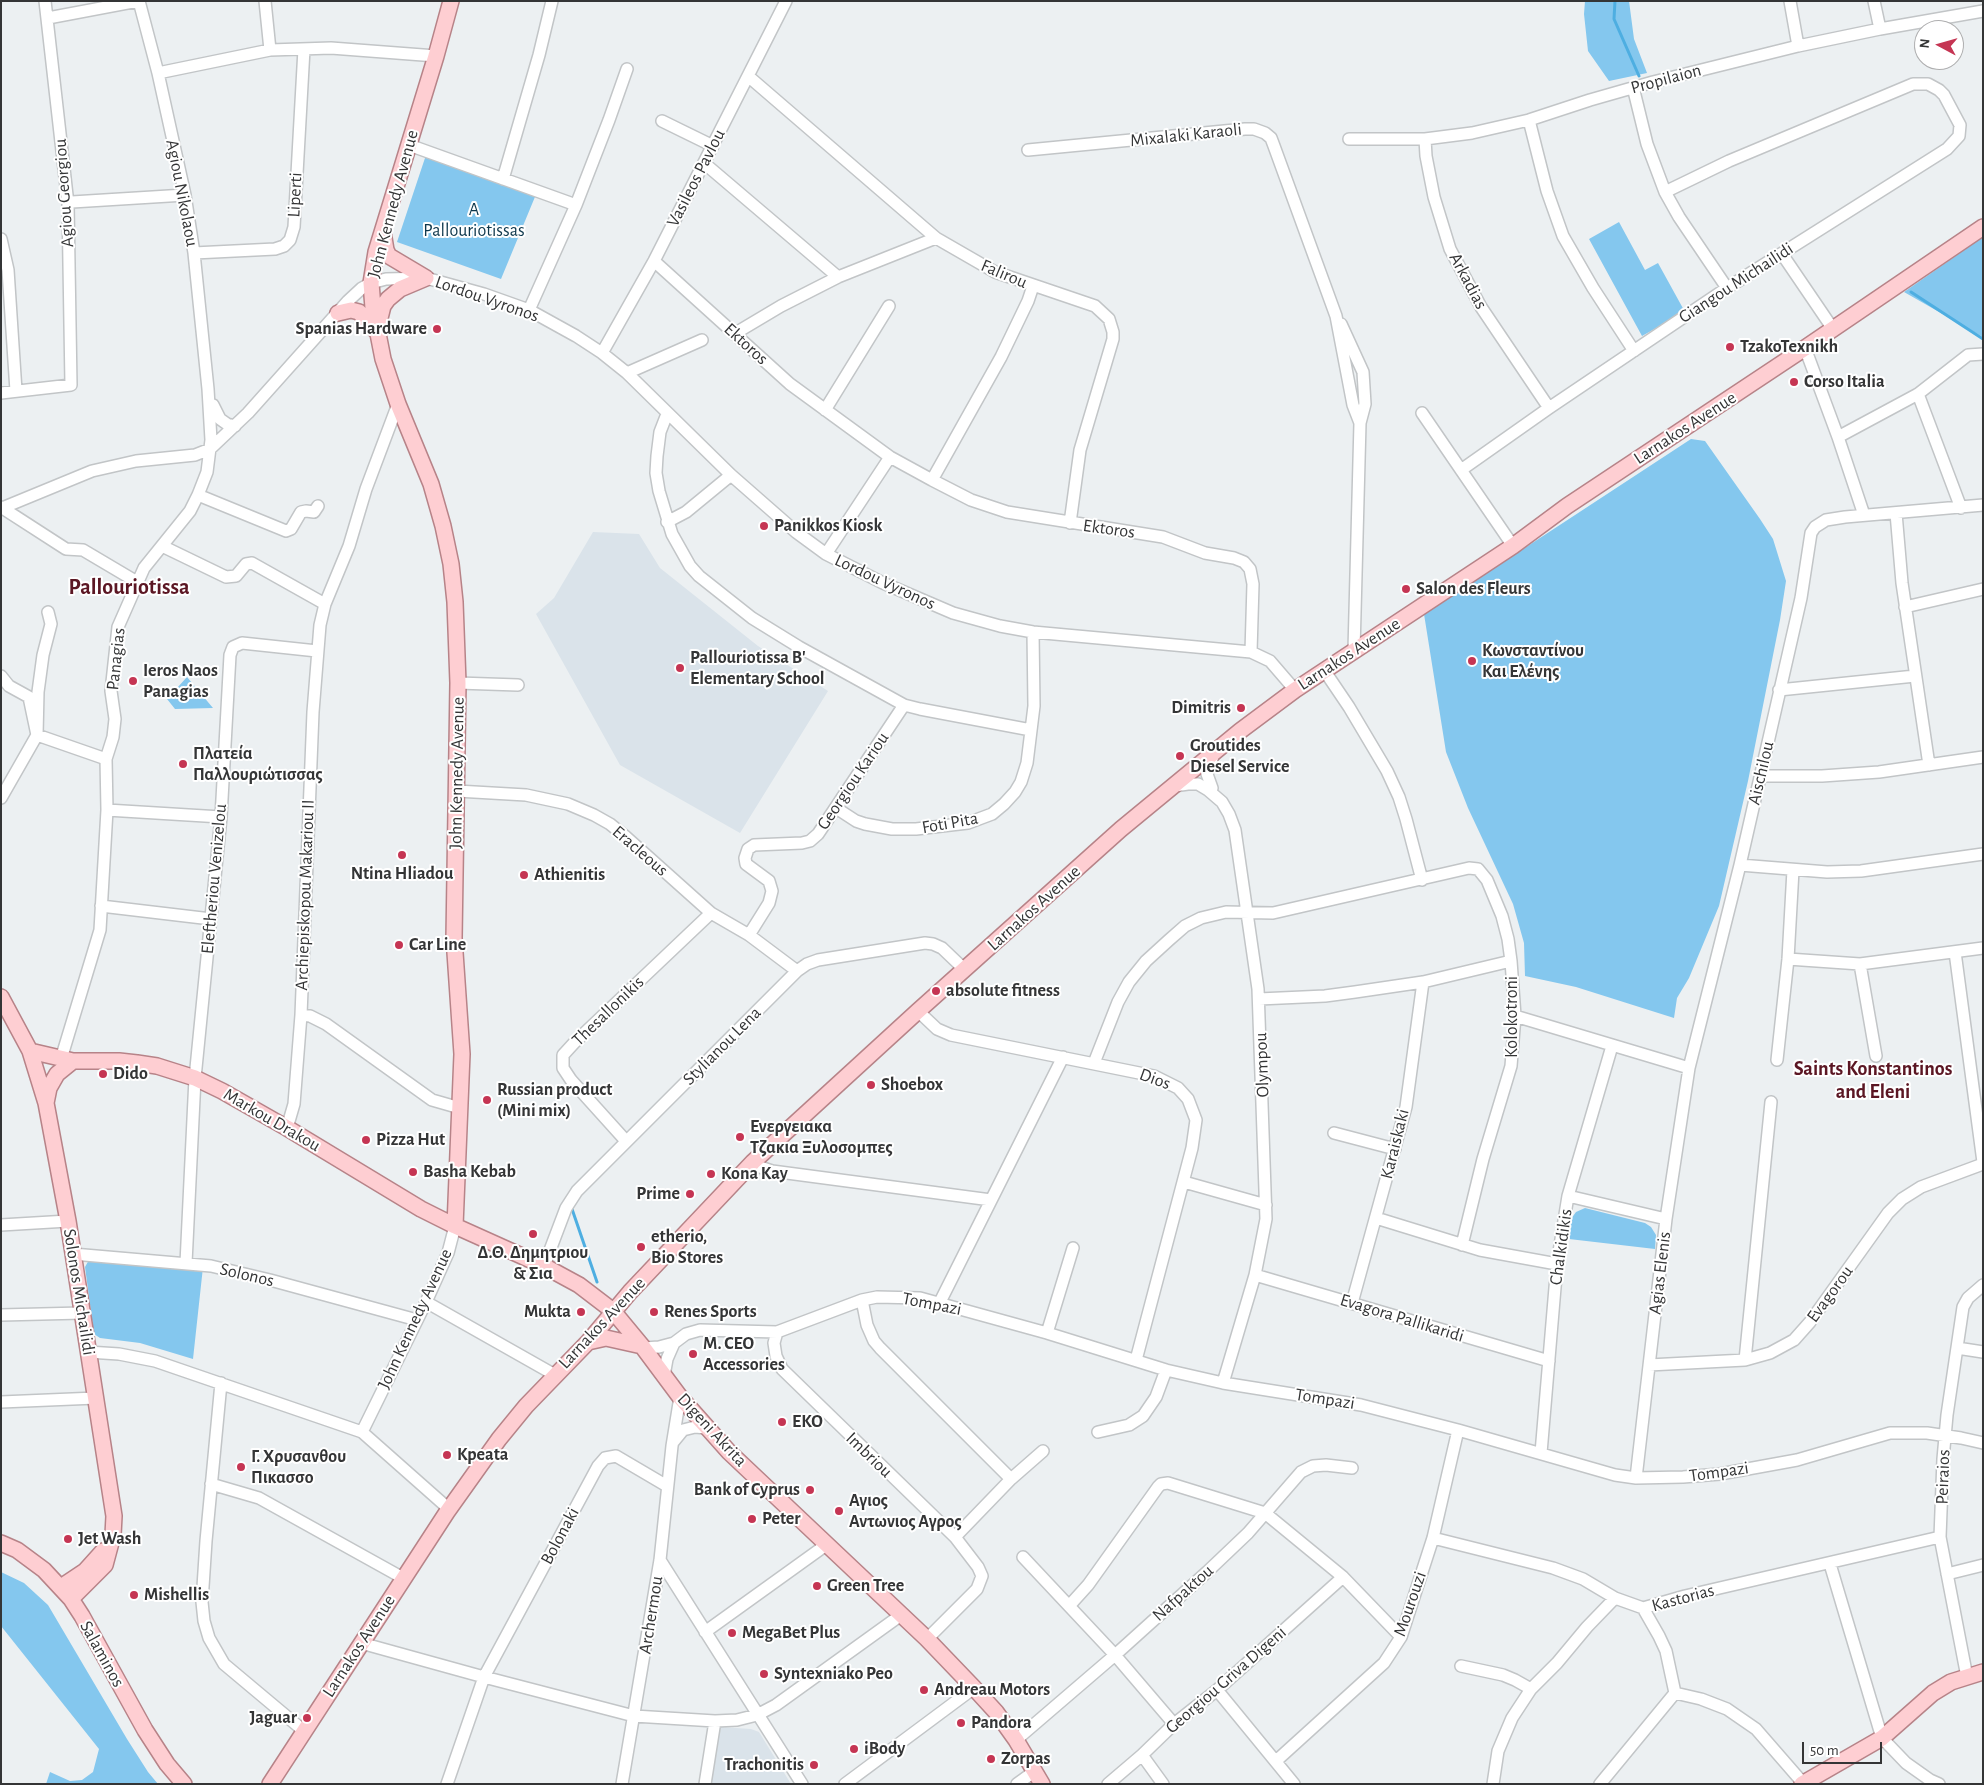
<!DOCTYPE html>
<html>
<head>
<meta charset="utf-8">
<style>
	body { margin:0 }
	#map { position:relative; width:1984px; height:1785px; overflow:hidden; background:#ecf0f2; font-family:"Alegreya Sans",sans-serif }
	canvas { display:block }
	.frame { position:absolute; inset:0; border:2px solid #343536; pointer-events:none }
	.north { position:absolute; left:1914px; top:20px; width:50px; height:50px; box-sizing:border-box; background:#fff; border:1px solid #aeaeaf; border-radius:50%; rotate:276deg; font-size:14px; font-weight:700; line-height:20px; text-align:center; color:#343536 }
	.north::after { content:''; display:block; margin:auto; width:18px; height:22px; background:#c53553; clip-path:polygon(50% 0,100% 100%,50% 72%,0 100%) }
	.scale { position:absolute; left:1802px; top:1742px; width:80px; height:22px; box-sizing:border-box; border:2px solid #343536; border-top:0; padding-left:6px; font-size:15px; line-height:18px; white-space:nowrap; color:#343536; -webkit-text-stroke:4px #fff; paint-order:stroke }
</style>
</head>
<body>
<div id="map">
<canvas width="1984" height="1785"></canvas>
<div class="frame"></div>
<div class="north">N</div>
<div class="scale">50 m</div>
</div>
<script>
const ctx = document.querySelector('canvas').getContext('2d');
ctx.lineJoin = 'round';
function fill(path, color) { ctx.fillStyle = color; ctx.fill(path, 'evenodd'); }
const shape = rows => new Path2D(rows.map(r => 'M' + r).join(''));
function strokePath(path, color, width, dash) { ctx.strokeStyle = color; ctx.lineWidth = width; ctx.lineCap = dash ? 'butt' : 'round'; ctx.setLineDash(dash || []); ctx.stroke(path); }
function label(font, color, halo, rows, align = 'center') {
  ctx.font = font + ' "Alegreya Sans",sans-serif'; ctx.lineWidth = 4; ctx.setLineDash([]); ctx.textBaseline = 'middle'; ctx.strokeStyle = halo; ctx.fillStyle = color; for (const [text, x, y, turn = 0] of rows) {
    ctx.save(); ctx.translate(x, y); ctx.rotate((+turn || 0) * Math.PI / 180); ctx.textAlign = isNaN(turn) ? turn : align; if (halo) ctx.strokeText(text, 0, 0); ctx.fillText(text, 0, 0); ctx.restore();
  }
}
fill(shape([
	[593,532,639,534,660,568,758,646,828,691,740,833,620,765,536,614,554,598],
	[720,1727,751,1729,759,1732,791,1784,710,1784]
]), '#dae3ea');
fill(shape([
	[1585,1,1629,1,1634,39,1647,73,1609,81,1588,51,1584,14],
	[426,155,537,192,501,279,397,242],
	[1619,222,1645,270,1658,263,1685,312,1642,336,1589,239],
	[1983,237,1983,337,1904,292],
	[1691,439,1705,441,1760,519,1773,539,1786,581,1780,620,1748,781,1719,906,1689,978,1677,998,1674,1018,1576,987,1525,976,1524,943,1513,904,1468,808,1446,752,1424,614],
	[187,677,213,708,175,709,167,699],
	[1585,1208,1645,1223,1651,1227,1656,1235,1655,1249,1569,1239,1571,1219,1576,1212],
	[90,1258,203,1267,193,1359,140,1343,100,1338,94,1334,85,1267],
	[1,1572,24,1583,48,1605,127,1739,148,1772,158,1784,46,1784,50,1772,70,1781,82,1780,93,1772,99,1749,1,1626]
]), '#84c7ee');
strokePath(shape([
	[1615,1,1614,19,1639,76],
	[1911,292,1983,339],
	[572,1209,597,1282]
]), '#4eaee1', 3);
const minor = shape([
	[265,1,270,50],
	[1790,1,1798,46],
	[1874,1,1880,29],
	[48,18,138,1],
	[158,73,270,50,331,48,436,56],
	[748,76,936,238,995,272,1095,306,1109,319,1113,332,1113,339,1080,450,1070,523],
	[1633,87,1647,144,1665,192,1679,217,1727,288],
	[1529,120,1547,191,1563,236,1593,288,1634,351],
	[662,121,713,146],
	[1349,139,1425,139,1472,133,1529,120,1590,100,1653,82,1798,46,1880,29,1983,11],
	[1425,139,1426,156,1434,197,1450,249,1481,307,1549,408],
	[409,145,576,205],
	[1028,150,1245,129,1254,129,1265,133,1271,138,1274,146,1336,316,1353,405,1360,423],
	[704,163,838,277],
	[503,179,539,55,552,1],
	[68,204,72,202,185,195],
	[1,239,8,270,16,391],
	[194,253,275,249,284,246,290,240,294,227,304,49],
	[1782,254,1833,329],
	[654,261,790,384,890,457,932,480,971,500,1007,512,1163,537,1205,553,1234,558,1244,562,1250,569,1253,584,1251,652],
	[529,310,576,205,609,120,627,69],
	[1341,324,1363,372,1365,404,1360,423,1354,650],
	[734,334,781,306,838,277,936,238],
	[1805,348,1838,437,1864,515],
	[602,353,654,261,786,1],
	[627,373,702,340],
	[1,393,71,385,68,204,45,1],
	[1918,394,1961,508],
	[213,405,220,419,227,424,235,426],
	[825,410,889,306],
	[1422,413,1513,546],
	[667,414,660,432,657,456,656,473,659,491,672,534,690,566,699,576,752,618,799,647,904,705,920,709,1031,730],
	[1838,437,1918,394,1968,355,1983,354],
	[1461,470,1549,408,1727,288,1947,149,1959,136,1960,125,1944,95,1939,90,1928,84,1913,84,1729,161,1665,192],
	[932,480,1001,357,1028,301,1033,286],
	[198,495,286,531,291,529,301,512,306,511,314,512,318,506],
	[1,507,66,549,83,550,137,582],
	[2,508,92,471,136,461,195,455,210,449,248,413,348,301,362,288,371,283,386,279,426,278,484,294,529,310,576,336,602,353,627,373,731,475,796,532,826,554,883,583,953,613,1000,626,1033,632,1251,652,1270,661,1295,690],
	[1896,513,1902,583,1929,765],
	[667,522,686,512,731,475],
	[162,546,226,577,236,576,246,564,252,563,325,604],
	[826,554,890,457],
	[1905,607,1983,589],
	[48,612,51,624,43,655,38,692,37,735,106,759],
	[1324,670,1349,707,1387,771,1399,797,1406,819,1422,880],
	[1,676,9,686,29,697,37,735,1,798],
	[458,683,518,685],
	[1779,690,1915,676],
	[1760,776,1822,776,1879,772,1983,757],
	[1174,786,1188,784,1198,784,1208,790,1222,802,1229,814,1235,830,1258,989,1266,1219,1255,1275,1223,1383],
	[1212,788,1207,774,1214,753],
	[457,791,526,795,568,804,594,815,610,824,626,837,711,913,749,935,797,971],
	[836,808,856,821,865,824,892,829,916,829,968,823,992,814,1004,804,1015,792,1021,782,1027,763,1034,706,1033,632],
	[107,810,221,817],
	[1740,865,1827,872,1861,871,1983,854],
	[101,906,211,919],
	[749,935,769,903,772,891,769,881,746,864,745,858,748,849,754,845,802,843,810,841,818,834,904,705],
	[1955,952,1983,1162],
	[1788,959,1860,964,1983,948],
	[1860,964,1876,1056],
	[1259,999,1325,996,1355,992,1423,982,1511,961],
	[918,1011,937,1029,951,1035,1154,1076,1178,1088,1188,1099,1196,1120,1192,1148,1136,1360],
	[301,1015,310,1016,326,1024,432,1100,460,1108],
	[1515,1016,1689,1068],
	[61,1059,100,930,107,810,106,759,113,737,115,719,111,691,118,627,144,568,190,511,198,495,207,472,211,440,208,389,194,253,185,195,158,73,139,1],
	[1777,1060,1788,959,1793,870],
	[1094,1063,1118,1002,1129,982,1146,961,1169,940,1185,926,1201,918,1226,912,1273,913,1469,868,1478,869,1487,880,1502,916,1508,939,1511,961,1515,1016,1511,1066,1483,1159,1462,1245],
	[287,1128,294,1104,301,1015,313,712,320,625,325,604,349,546,366,489,398,404],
	[1334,1133,1395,1149],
	[626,1141,571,1080,563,1068,563,1055,574,1043,711,913],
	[753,1162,757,1166,772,1171,991,1200],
	[1184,1182,1266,1205],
	[1568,1196,1666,1219],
	[1376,1218,1480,1250,1557,1264],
	[1,1225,68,1221],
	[73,1254,211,1266,270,1280,417,1320],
	[186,1263,195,1078,221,817,230,655,233,647,242,643,317,651],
	[544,1266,566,1208,577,1191,797,971,807,964,818,960,925,943,933,944,942,948,965,970],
	[1255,1275,1549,1361],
	[862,1300,867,1325,874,1341,880,1348,1011,1479],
	[426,1302,555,1375],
	[940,1302,1063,1057],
	[1352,1303,1406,1107,1423,982],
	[1,1315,82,1313],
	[777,1332,774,1343,776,1356,782,1369,955,1537,978,1567,982,1576,977,1589,927,1639],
	[1047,1333,1073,1248],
	[644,1348,659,1347,674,1343,686,1334,700,1330,777,1332,862,1300,877,1297,920,1298,1047,1333,1166,1370,1223,1383,1361,1405,1458,1430,1615,1475,1636,1478,1683,1477,1720,1474,1797,1460,1890,1433,1927,1433,1961,1438,1983,1443],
	[1957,1348,1983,1352],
	[88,1352,119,1354,155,1361,362,1432,449,1509],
	[1745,1360,1771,1102],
	[1649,1365,1745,1360,1770,1353,1794,1340,1810,1322,1888,1213,1902,1199,1921,1187,1983,1164],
	[664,1376,667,1359,674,1343],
	[221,1383,206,1541,202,1602,204,1621,209,1638,224,1664,304,1731],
	[1,1402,96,1398],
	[362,1432,426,1302,448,1253,455,1226],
	[1098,1432,1129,1425,1143,1416,1156,1397,1166,1370],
	[674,1441,683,1430,695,1427,706,1428],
	[1541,1453,1557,1264,1568,1196,1612,1046],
	[1636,1478,1666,1219,1689,1068,1740,865,1801,598,1811,533,1815,527,1826,520,1845,517,1983,505],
	[211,1484,259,1498,403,1578],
	[955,1537,1011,1479,1043,1451],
	[1433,1538,1553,1568,1583,1579,1615,1598,1643,1608,1685,1596,1940,1537],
	[1023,1557,1115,1655,1174,1724],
	[660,1560,802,1784],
	[1830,1564,1882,1738,1906,1763,1930,1780,1939,1784],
	[1947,1574,1983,1565],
	[1069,1606,1088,1585,1158,1487,1161,1484,1168,1483,1265,1513,1343,1577,1401,1637],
	[1643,1608,1659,1636,1666,1651,1675,1693],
	[705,1632,826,1545],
	[361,1643,484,1677,634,1716,715,1721,737,1720,757,1715,776,1705,901,1615],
	[1461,1666,1503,1675,1515,1680,1531,1689],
	[1967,1677,1940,1537,1943,1459,1947,1415,1963,1307,1968,1298,1983,1285],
	[1217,1690,1294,1784],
	[1675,1693,1701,1699,1727,1709,1756,1729,1803,1783],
	[1016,1740,1115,1655,1207,1572,1248,1533,1301,1472,1313,1466,1326,1465,1352,1468],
	[1142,1755,1163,1784],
	[1276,1761,1384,1663,1401,1637,1433,1538,1458,1430],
	[447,1784,484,1677,598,1466,605,1458,616,1456,667,1486],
	[622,1784,660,1560,672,1446,680,1397],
	[705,1784,715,1721],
	[845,1784,974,1688],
	[1017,1784,1035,1771],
	[1108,1784,1142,1755,1174,1724,1217,1690,1343,1577],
	[1493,1784,1498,1751,1512,1718,1531,1689,1557,1663,1587,1627,1615,1598],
	[1600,1784,1675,1693]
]);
const major = shape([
	[451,1,436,56,376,252,371,283,373,308,383,359,398,404,431,484,443,526,451,564,455,602,458,683,454,938,462,1054,455,1226],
	[383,232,386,250,389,256,426,278],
	[338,313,351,310,359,312,376,331],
	[378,326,383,306,388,299,400,289,426,278],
	[1,997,30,1051,46,1103,68,1221,114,1516,113,1535,105,1565,71,1599],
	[30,1051,73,1061,119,1061,137,1063,157,1066,195,1078,222,1091,287,1128,421,1209,455,1226,544,1266,579,1285,613,1311,642,1346,680,1397,729,1452,927,1639,974,1688,996,1712,1016,1740,1042,1784],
	[46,1103,49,1088,57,1074,73,1061],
	[588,1342,606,1338,642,1346],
	[1,1543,17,1550,44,1570,71,1599,82,1616,145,1730,167,1764,184,1784],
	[61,1587,85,1571,103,1551],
	[270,1784,447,1512,499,1439,526,1406,588,1342,630,1292,753,1162,918,1011,1121,829,1240,731,1295,690,1513,546,1567,506,1805,348,1983,227],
	[1802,1784,1882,1738,1933,1693,1951,1682,1983,1672]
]);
strokePath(minor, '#c2c5c7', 14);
strokePath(major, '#b78388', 18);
strokePath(minor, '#fff', 11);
strokePath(major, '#feced2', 15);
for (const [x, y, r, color] of [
	[437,329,5,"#c53553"],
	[1730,347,5,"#c53553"],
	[1794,382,5,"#c53553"],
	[764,526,5,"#c53553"],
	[1406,589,5,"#c53553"],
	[1472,661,5,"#c53553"],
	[680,668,5,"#c53553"],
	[133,681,5,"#c53553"],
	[1241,708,5,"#c53553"],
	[1180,756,5,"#c53553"],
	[183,764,5,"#c53553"],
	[402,855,5,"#c53553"],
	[524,875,5,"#c53553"],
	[399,945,5,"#c53553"],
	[936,991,5,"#c53553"],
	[103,1074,5,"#c53553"],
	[871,1085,5,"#c53553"],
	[487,1100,5,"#c53553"],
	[740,1137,5,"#c53553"],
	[366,1140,5,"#c53553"],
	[413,1172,5,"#c53553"],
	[711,1174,5,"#c53553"],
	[690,1194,5,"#c53553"],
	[533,1234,5,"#c53553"],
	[641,1247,5,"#c53553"],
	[581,1312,5,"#c53553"],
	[654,1312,5,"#c53553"],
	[693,1354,5,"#c53553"],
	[782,1422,5,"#c53553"],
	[447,1455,5,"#c53553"],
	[241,1467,5,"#c53553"],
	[810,1490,5,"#c53553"],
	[839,1511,5,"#c53553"],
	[752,1519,5,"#c53553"],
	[68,1539,5,"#c53553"],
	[817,1586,5,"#c53553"],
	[134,1595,5,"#c53553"],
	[732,1633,5,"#c53553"],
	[764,1674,5,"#c53553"],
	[924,1690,5,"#c53553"],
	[307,1718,5,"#c53553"],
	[961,1723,5,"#c53553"],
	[854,1749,5,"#c53553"],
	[991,1759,5,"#c53553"],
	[814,1765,5,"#c53553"]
]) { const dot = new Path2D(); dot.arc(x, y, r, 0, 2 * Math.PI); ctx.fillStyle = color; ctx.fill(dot); strokePath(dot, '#fff', 2); }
label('18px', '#343536', '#fff', [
	["Propilaion",1666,79,-15],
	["Mixalaki Karaoli",1186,135,-6],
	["Vasileos Pavlou",696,178,-63],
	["Agiou Georgiou",64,193,-94],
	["Agiou Nikolaou",182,193,79],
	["Liperti",295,195,-87],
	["John Kennedy Avenue",393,204,-75],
	["Falirou",1004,274,23],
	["Arkadias",1468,281,62],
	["Giangou Michailidi",1736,283,-33],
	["Lordou Vyronos",487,299,19],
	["Ektoros",746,344,42],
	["Larnakos Avenue",1685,428,-33],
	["Ektoros",1109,529,8],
	["Lordou Vyronos",885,582,25],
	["Larnakos Avenue",1349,654,-33],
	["Panagias",116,659,-84],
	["John Kennedy Avenue",457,773,-89],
	["Aischilou",1761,773,-77],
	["Georgiou Kariou",853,781,-56],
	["Foti Pita",950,823,-10],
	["Eracleous",640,851,41],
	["Eleftheriou Venizelou",214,879,-85],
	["Archiepiskopou Makariou II",305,895,-88],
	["Larnakos Avenue",1034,908,-42],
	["Thesallonikis",608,1011,-44],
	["Kolokotroni",1512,1017,-90],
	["Stylianou Lena",722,1046,-45],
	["Olympou",1262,1065,-92],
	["Dios",1155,1079,20],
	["Markou Drakou",272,1120,30],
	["Karaiskaki",1395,1144,-76],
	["Chalkidikis",1561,1247,-82],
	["Agias Elenis",1660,1273,-83],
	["Solonos",247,1275,13],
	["Solonos Michailidi",79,1292,81],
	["Evagorou",1830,1294,-54],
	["Tompazi",932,1304,11],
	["Evagora Pallikaridi",1402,1318,17],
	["John Kennedy Avenue",415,1319,-65],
	["Larnakos Avenue",602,1323,-47],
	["Tompazi",1325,1399,9],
	["Digeni Akrita",712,1430,47],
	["Imbriou",869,1455,44],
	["Tompazi",1719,1472,-8],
	["Peiraios",1943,1477,-88],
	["Bolonaki",560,1536,-62],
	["Nafpaktou",1183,1593,-42],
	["Kastorias",1683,1598,-15],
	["Mourouzi",1410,1604,-71],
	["Archermou",651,1615,-81],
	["Larnakos Avenue",359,1646,-57],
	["Salaminos",102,1654,61],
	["Georgiou Griva Digeni",1226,1680,-41]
]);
label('18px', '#0d374c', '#fff', [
	["A",474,210],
	["Pallouriotissas",474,231]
]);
label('bold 18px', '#343536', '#fff', [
	["Spanias Hardware",427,329,"right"],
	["TzakoTexnikh",1740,347],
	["Corso Italia",1804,382],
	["Panikkos Kiosk",774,526],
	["Salon des Fleurs",1416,589],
	["Κωνσταντίνου",1482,651],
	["Και Ελένης",1482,672],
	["Pallouriotissa B'",690,658],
	["Elementary School",690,679],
	["Ieros Naos",143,671],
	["Panagias",143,692],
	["Dimitris",1231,708,"right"],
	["Groutides",1190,746],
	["Diesel Service",1190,767],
	["Πλατεία",193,754],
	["Παλλουριώτισσας",193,775],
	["Ntina Hliadou",402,874,"center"],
	["Athienitis",534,875],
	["Car Line",409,945],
	["absolute fitness",946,991],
	["Dido",113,1074],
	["Shoebox",881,1085],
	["Russian product",497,1090],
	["(Mini mix)",497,1111],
	["Ενεργειακα",750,1127],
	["Τζακια Ξυλοσομπες",750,1148],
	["Pizza Hut",376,1140],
	["Basha Kebab",423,1172],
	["Kona Kay",721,1174],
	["Prime",680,1194,"right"],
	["etherio,",651,1237],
	["Bio Stores",651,1258],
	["Δ.Θ. Δημητριου",533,1253,"center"],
	["& Σια",533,1274,"center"],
	["Mukta",571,1312,"right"],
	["Renes Sports",664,1312],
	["M. CEO",703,1344],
	["Accessories",703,1365],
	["EKO",792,1422],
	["Kpeata",457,1455],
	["Γ. Χρυσανθου",251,1457],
	["Πικασσο",251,1478],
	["Bank of Cyprus",800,1490,"right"],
	["Αγιος",849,1501],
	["Αντωνιος Αγρος",849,1522],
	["Peter",762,1519],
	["Jet Wash",78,1539],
	["Green Tree",827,1586],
	["Mishellis",144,1595],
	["MegaBet Plus",742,1633],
	["Syntexniako Peo",774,1674],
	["Andreau Motors",934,1690],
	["Jaguar",297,1718,"right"],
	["Pandora",971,1723],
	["iBody",864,1749],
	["Zorpas",1001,1759],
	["Trachonitis",804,1765,"right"]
], 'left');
label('bold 20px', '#5b1623', '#fff', [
	["Saints Konstantinos",1873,1069],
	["and Eleni",1873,1092]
]);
label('bold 22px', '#5b1623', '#fff', [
	["Pallouriotissa",129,587]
]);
</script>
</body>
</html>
